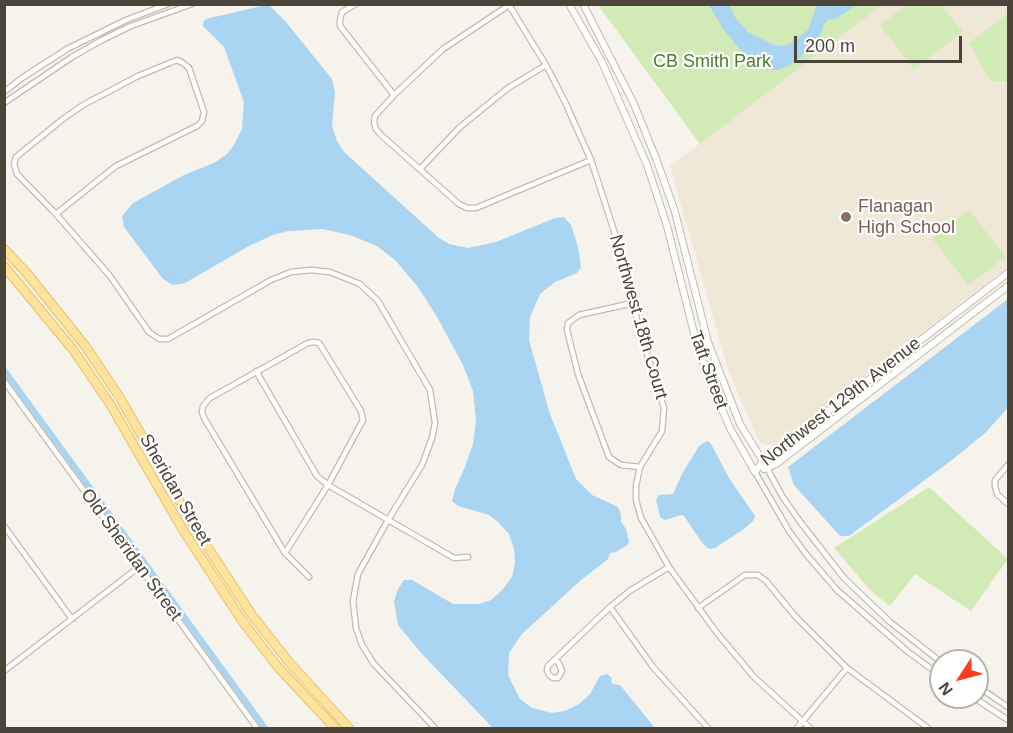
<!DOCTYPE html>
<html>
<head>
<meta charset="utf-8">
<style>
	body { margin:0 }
	#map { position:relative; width:1013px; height:733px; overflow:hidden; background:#f6f3ec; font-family:Helvetica,sans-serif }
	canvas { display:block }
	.frame { position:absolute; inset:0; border:6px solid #4b4439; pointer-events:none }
	.north { position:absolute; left:929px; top:649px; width:60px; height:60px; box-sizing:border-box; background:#fff; border:2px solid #b7b4b0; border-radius:50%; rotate:234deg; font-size:16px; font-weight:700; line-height:24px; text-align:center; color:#4b4439 }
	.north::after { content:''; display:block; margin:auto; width:21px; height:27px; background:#fc3f1d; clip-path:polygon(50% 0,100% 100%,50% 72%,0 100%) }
	.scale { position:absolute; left:794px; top:36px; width:168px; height:27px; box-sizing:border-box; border:3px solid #4b4439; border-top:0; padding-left:8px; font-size:18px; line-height:21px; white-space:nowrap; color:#4b4439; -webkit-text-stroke:4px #fff; paint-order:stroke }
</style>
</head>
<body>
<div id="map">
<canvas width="1013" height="733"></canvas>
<div class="frame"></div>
<div class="north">N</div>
<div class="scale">200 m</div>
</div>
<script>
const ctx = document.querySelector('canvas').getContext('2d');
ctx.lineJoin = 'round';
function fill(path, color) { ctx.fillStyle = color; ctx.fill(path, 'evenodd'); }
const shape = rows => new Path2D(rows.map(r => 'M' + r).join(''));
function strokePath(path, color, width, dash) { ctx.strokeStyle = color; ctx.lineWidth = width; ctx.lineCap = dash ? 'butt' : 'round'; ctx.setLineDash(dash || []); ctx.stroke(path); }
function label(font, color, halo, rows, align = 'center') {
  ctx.font = font + ' Helvetica,sans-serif'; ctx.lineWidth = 4.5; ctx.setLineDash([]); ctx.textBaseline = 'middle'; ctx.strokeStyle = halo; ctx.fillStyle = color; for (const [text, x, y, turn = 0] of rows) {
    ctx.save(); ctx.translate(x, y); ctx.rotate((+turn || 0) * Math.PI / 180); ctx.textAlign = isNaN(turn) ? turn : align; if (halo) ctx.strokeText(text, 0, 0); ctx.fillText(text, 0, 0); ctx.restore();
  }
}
fill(shape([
	[882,5,1008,5,1008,267,774,446,760,443,729,373,670,166]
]), '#efe8d6');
fill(shape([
	[598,5,882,5,700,144],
	[907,5,941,5,963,32,914,69,880,25],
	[1008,13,1008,82,991,81,969,43],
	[969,210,1006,257,968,285,932,238],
	[929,487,1008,559,971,611,915,574,890,606,871,591,834,548]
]), '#d2eab5');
fill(shape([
	[266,5,271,7,286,22,332,79,335,92,332,126,337,141,344,152,439,238,449,244,468,248,496,242,555,218,564,217,571,225,578,247,581,267,577,273,555,282,540,294,530,317,529,340,550,414,576,479,592,495,618,507,621,515,621,522,626,529,629,542,627,545,616,552,610,553,608,559,581,580,522,634,509,653,508,675,520,699,532,708,552,713,565,711,579,704,590,694,600,676,607,674,612,678,611,682,613,684,620,685,655,728,493,728,422,654,398,625,394,602,397,591,404,580,412,580,453,604,479,604,491,600,503,589,512,577,515,562,514,549,509,534,497,521,489,515,458,506,452,501,455,489,465,467,473,444,476,421,473,391,463,365,437,317,418,287,396,261,377,246,350,235,322,229,288,231,273,235,249,246,185,283,173,285,163,279,124,227,122,216,133,203,184,175,214,163,227,154,234,145,242,129,244,102,224,47,203,26,203,22,206,19],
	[709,5,729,5,736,19,748,32,774,45,783,46,788,45,808,30,817,5,856,5,837,18,828,20,824,24,821,33,804,54,790,65,779,70,769,70,755,65,743,53,723,29],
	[1008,299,1008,408,985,433,952,460,849,536,840,536,794,485,788,467],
	[707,441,710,442,729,478,755,516,753,521,744,529,715,548,709,549,703,544,684,516,681,515,665,520,660,517,656,500,659,495,673,494,682,474,699,446]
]), '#a9d4f2');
strokePath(shape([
	[4,370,265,728]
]), '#a9d4f2', 6);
const minor = shape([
	[356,4,342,12,340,20,340,26,394,95],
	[4,92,22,78,67,49,126,20,168,4],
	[4,103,72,57,102,40,131,26,192,4],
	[591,160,476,208,467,208,459,204,381,135,376,129,374,123,375,116,394,95,443,49,509,5,546,65,565,102,591,160,615,234,641,335,664,408,662,431,640,467,636,486,636,500,641,518,669,567,717,633,754,677,810,728],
	[420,169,460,127,508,88,546,65],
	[56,214,116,166,197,126,202,121,204,112,189,68,183,63,177,60,138,76,83,105,63,119,16,157,14,164,17,174,56,214,110,276,149,332,159,339,168,339,271,280,291,272,311,270,330,272,360,284,378,301,430,390,435,423,432,438,422,465,388,520,358,574,353,601,356,628,362,645,374,664,435,728],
	[633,303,579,315,568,323,567,330,578,374,609,457,621,465,640,467],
	[256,371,317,476,328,485,454,558,468,557],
	[4,381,257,728],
	[1008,465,995,480,995,486,997,494,1008,504],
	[767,468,782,496,801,523,844,578,890,622,941,662],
	[755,472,789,531,806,554,837,590,907,651,941,676],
	[4,526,72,619],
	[285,553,328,485,363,420,361,411,319,343,314,342,308,343,210,398,203,406,202,412,204,418,285,553,309,577],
	[610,607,653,667,708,728],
	[698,608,745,575,758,575,766,581,795,616,847,668,928,728],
	[554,660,558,662,562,671,558,678,553,678,549,675,547,670,548,666,610,607,631,590,669,567],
	[4,671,139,567],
	[977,686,1008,707],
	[973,697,1008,720],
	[797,728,847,668]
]);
const tertiary = shape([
	[569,4,602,62,647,165,667,226,697,345,712,387,731,430,755,472],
	[583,4,634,104,657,161,675,212,708,342,740,424,767,468],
	[764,469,776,464,1008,286],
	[755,472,763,461,1008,273]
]);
const primary = shape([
	[4,249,25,271,86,347,120,398,193,525,252,615,288,661,349,728],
	[4,266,74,351,110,404,183,530,243,622,277,666,335,728]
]);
strokePath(minor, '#c2bbae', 7);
strokePath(tertiary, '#c2bbae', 8);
strokePath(primary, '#e6c16a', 10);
strokePath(minor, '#fff', 4.5);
strokePath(tertiary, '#fff', 6);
strokePath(primary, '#ffe39c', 8);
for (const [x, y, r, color] of [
	[846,217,6,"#8d6e63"]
]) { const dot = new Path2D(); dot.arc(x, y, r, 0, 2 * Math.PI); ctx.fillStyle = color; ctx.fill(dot); strokePath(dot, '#fff', 2); }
label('18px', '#4a7f2a', '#fff', [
	["CB Smith Park",712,62]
]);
label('18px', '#785e54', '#fff', [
	["Flanagan",858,207],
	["High School",858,228]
], 'left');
label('18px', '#4b4439', '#fff', [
	["Northwest 18th Court",638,317,74],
	["Taft Street",708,370,70],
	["Northwest 129th Avenue",841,402,-38],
	["Sheridan Street",175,490,60],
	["Old Sheridan Street",131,555,54]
]);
</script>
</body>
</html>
